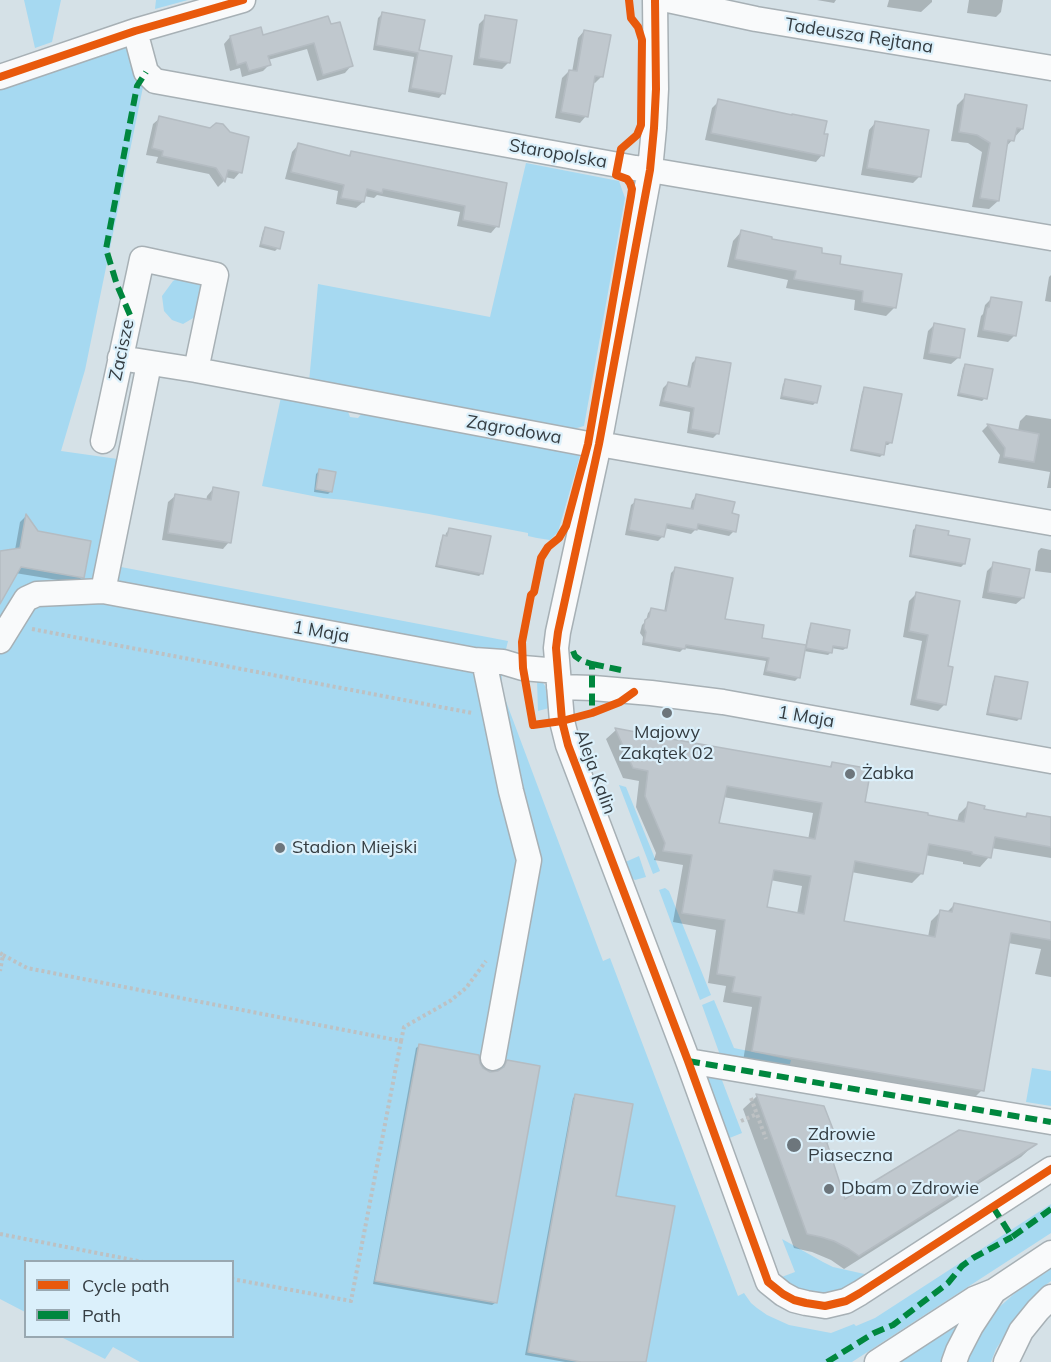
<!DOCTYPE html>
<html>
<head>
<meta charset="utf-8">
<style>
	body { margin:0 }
	#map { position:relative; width:1051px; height:1362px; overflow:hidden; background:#d5e1e7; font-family:Mulish,sans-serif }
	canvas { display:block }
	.legend { position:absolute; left:24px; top:1260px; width:210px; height:78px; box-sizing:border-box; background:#dbf0fb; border:2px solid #99a8b1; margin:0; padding:8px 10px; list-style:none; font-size:18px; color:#353d42 }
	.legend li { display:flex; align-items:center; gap:12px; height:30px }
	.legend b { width:30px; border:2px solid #99a8b1 }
</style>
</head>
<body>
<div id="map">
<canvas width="1051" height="1362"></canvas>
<ul class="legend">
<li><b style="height:8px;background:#e8590c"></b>Cycle path</li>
<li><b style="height:8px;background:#00873e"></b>Path</li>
</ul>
</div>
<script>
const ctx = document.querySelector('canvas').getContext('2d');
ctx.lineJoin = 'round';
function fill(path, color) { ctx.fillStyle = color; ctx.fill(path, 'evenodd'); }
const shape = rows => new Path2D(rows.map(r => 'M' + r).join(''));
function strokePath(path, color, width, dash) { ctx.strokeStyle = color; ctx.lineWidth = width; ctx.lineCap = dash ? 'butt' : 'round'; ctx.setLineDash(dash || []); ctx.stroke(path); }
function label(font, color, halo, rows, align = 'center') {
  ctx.font = font + ' Mulish,sans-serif'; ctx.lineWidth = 4.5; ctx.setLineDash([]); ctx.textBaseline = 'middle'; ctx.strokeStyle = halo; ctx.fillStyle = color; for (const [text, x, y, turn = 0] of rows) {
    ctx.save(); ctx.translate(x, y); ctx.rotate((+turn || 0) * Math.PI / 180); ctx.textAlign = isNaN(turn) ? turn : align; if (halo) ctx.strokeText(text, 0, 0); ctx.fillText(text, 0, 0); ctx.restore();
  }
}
fill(shape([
	[24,0,61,0,52,42,35,48],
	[156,0,188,0,155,9],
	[129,43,136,59,134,79,143,87,85,370,61,451,139,462,121,567,508,641,503,662,501,688,603,961,610,958,738,1296,744,1293,751,1303,757,1308,767,1315,789,1325,831,1333,854,1324,856,1326,875,1318,1051,1204,1051,1233,852,1362,140,1362,113,1347,105,1359,61,1337,232,1336,232,1262,26,1262,25,1312,0,1299,0,86],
	[526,163,619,181,625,198,584,426,570,430,309,382,318,284,490,317],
	[185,274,197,279,204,289,195,317,183,324,172,320,164,311,162,296,173,281],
	[281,397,347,409,350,417,358,418,364,411,577,451,580,456,558,532,550,540,537,538,528,536,528,533,429,514,345,500,323,498,262,486],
	[537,680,543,683,545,686,549,708,538,711],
	[619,785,626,787,660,871,653,874],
	[639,856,646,877,635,880,628,876,623,863],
	[665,888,669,891,711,995,700,1000,659,890],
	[714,1000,734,1048,791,1060,790,1064,787,1066,720,1055,702,1005],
	[1032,1068,1051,1071,1051,1106,1026,1102],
	[703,1074,720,1075,742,1133,727,1139],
	[782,1239,823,1262,833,1267,869,1275,840,1293,819,1295,805,1293,779,1278,795,1272],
	[1051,1269,1051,1281,1043,1287,1025,1308,1009,1329,996,1349,991,1362,964,1362,987,1321,996,1310,1015,1293],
	[960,1324,944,1362,900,1362]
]), '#a6d9f1');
fill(shape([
	[817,0,836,0,834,3],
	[889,0,932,0,932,2,921,12,887,7],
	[969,0,1003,0,1001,12,996,17,967,13],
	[383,13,418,51,443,93,439,98,408,92,414,57,373,50,378,18],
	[486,17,509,62,502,69,473,65,479,24],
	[327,18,351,66,345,73,317,81,307,49,268,60,269,65,263,71,242,77,240,68,230,71,224,44,230,37,262,37],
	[584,31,602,76,595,83,592,82,586,116,580,123,555,118,562,78,569,71,572,72,578,38],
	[966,96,1022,129,1005,148,998,201,989,209,972,207,982,152,968,143,951,141,957,105],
	[719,101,823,135,822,155,816,162,705,140,712,108],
	[160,118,240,172,234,179,225,177,224,181,218,187,209,174,156,163,158,157,146,155,153,124],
	[875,123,920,176,913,183,861,175,869,130],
	[298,145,347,157,351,153,506,184,497,226,491,233,457,226,460,212,377,195,374,198,364,196,363,202,356,208,336,204,338,191,285,179,292,152],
	[266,228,278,248,275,251,259,247,263,231],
	[741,232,820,254,838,265,895,307,886,316,854,310,855,300,786,288,788,280,727,267,733,241],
	[1051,275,1051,302,1045,301,1049,277],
	[992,298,1014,336,1008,342,977,337,981,316,983,314,985,305],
	[935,324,964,330,958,358,951,364,923,359,928,331],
	[697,358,718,433,713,438,687,433,690,412,659,406,663,388,668,383,687,387,692,363],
	[966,365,985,398,982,401,957,396,963,368],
	[786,381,816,402,813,405,780,399,783,384],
	[864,389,891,442,888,445,884,445,883,454,880,457,850,451,862,392],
	[1026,415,1051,419,1051,488,1047,488,1050,472,998,463,1000,455,982,431,988,425,1018,431,1020,421],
	[319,471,331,491,328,494,314,492,316,474],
	[213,489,229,542,223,549,162,540,168,502,175,496,206,501,207,496],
	[696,496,731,514,734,531,729,536,696,529,691,534,664,528,663,536,658,541,625,535,631,505,636,501,690,510,692,501],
	[26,516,37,532,82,577,76,583,15,573,0,601,0,552,15,550,20,522],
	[916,527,946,536,964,564,961,567,909,557,913,530],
	[449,530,482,573,479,576,435,567,441,540,445,537,446,533],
	[1051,547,1051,573,1035,571,1038,551,1041,548,1051,550],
	[994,564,1023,598,1016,604,982,598,987,571],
	[675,569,723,620,760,639,805,647,809,628,812,625,846,648,843,650,831,648,831,652,828,655,804,651,799,677,795,681,763,675,766,661,684,648,680,652,642,645,643,637,640,633,642,625,646,621,648,613,652,609,664,612,671,573],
	[916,594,946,667,945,704,938,711,910,705,922,641,903,637,909,601],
	[996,678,1020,718,1017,721,986,715,993,681],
	[616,730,828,768,832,764,864,803,957,822,959,814,969,804,983,810,1024,818,1028,815,1051,819,1051,858,991,848,989,857,980,867,963,864,963,862,925,855,922,873,912,883,851,872,842,922,928,937,931,921,941,911,947,912,954,905,1051,923,1051,977,1035,974,1041,949,1008,943,982,1090,972,1100,743,1061,752,1007,723,1002,726,986,708,983,716,930,673,922,683,865,654,860,656,853,636,807,639,781,623,778,606,739],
	[723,797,813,813,808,840,717,824],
	[770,880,802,886,797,914,765,909],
	[419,1046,478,1064,482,1070,490,1073,502,1070,508,1062,495,1303,492,1305,373,1284,416,1048],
	[576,1096,615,1197,644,1362,565,1362,525,1355,573,1098],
	[757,1096,834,1136,826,1145,844,1202,1034,1145,1021,1157,844,1269,831,1260,812,1252,794,1248,743,1109]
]), '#0003');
const building = shape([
	[382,12,425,20,419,50,452,56,445,94,411,88,418,53,376,45,382,12],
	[485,15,517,20,510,63,479,58,485,15],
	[328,16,331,24,340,22,353,66,323,75,314,43,268,56,271,65,249,71,246,62,237,65,230,36,261,27,263,35,328,16],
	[584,30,611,35,603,77,595,76,588,117,561,112,569,70,577,71,584,30],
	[965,94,1027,105,1023,129,1017,128,1014,141,1008,140,999,201,980,198,990,143,977,135,959,132,965,94],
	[718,99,792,115,792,114,827,121,824,134,828,134,824,156,711,133,718,99],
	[159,116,210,128,216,123,223,124,230,132,249,137,242,173,228,170,225,182,216,168,162,156,163,151,152,148,159,116],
	[875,121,929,130,921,177,867,168,875,121],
	[298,143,350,156,351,151,507,183,499,227,463,220,465,206,383,189,382,193,367,189,364,202,341,198,344,185,291,172,298,143],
	[265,227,284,232,280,249,261,244,265,227],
	[741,230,772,237,772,239,822,248,822,253,841,256,840,264,902,274,896,308,862,302,863,291,794,279,796,271,735,259,741,230],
	[991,297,1022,302,1016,336,983,330,987,308,989,307,991,297],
	[934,323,965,329,960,358,929,353,934,323],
	[696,357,731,363,719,434,691,429,694,408,663,401,668,382,690,387,696,357],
	[965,364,993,369,987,399,959,393,965,364],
	[785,379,821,386,817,403,782,396,785,379],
	[864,387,902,394,892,443,886,442,884,455,852,449,864,387],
	[987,424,1039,434,1034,462,1004,457,1005,448,987,424],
	[319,469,336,472,332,492,316,489,319,469],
	[213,487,239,492,231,543,168,533,175,494,211,500,213,487],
	[696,494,735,502,732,513,739,515,736,532,698,524,697,530,667,524,664,537,629,530,635,499,693,509,696,494],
	[26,514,38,531,91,541,84,578,21,567,0,604,0,551,20,548,26,514],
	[916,525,949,531,948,535,970,539,965,564,911,555,916,525],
	[449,528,491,536,483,574,437,565,443,535,447,536,449,528],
	[993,562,1030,569,1024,598,988,592,993,562],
	[675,567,733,578,725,619,764,625,762,638,806,645,800,678,766,671,769,658,686,645,685,649,644,642,646,632,644,628,645,620,649,617,651,608,666,611,675,567],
	[916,592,960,601,948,666,953,667,946,705,916,699,928,635,909,631,916,592],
	[811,623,850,630,847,648,833,646,832,653,806,648,811,623],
	[995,676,1028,682,1021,719,988,713,995,676],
	[615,728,641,733,652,730,660,737,831,767,832,762,871,769,865,802,928,813,928,815,964,822,968,802,985,806,984,809,1026,817,1027,813,1051,817,1051,847,995,837,991,858,972,854,972,852,929,844,923,874,855,861,844,921,935,937,940,910,952,912,954,903,1051,922,1051,940,1011,933,984,1091,752,1051,761,997,732,992,735,977,717,974,725,920,682,913,692,855,663,851,665,843,645,796,648,771,633,768,615,728],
	[727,786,822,803,815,839,719,823,727,786],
	[774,870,811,876,804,914,767,907,774,870],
	[419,1044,479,1055,480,1063,483,1068,490,1072,498,1071,504,1067,507,1060,540,1066,497,1303,375,1281,419,1044],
	[575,1094,633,1104,616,1196,675,1206,646,1362,581,1362,528,1352,575,1094],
	[756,1094,824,1106,836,1137,826,1140,845,1199,959,1130,1037,1144,859,1256,849,1249,834,1241,821,1237,807,1234,756,1094]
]);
fill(building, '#c0c8ce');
strokePath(building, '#b4bcc2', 1.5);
const minor = shape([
	[655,0,656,89,654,128,650,170,599,444,558,632,556,648,562,721,568,745,688,1061,768,1282,783,1294,794,1300,806,1303,825,1306,846,1301,860,1293,1051,1169],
	[668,0,756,19,1051,68],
	[135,31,146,72,155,81,635,168,650,170,1051,238],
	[0,77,135,31,243,0],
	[120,358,196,370,588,444,599,444,1051,523],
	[149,364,103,591,474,660,503,662,523,668,558,671],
	[103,441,142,259,216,275,196,370],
	[0,641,26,599,37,594,103,591],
	[484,661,511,791,529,860,493,1058],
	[559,687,593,688,651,693,723,702,1051,761],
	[688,1061,1051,1122],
	[877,1362,974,1299,994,1291,1051,1253],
	[954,1362,958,1351,971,1326,994,1291],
	[1006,1362,1021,1331,1038,1310,1051,1297]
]);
strokePath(minor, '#a7b0b5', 27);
strokePath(shape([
	[32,629,472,713],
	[0,953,3,955,0,971],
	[3,955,27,968,401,1041,351,1301,232,1279],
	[401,1041,404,1027,450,1001,466,988,486,961],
	[751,1098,766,1139],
	[741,1121,757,1114],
	[0,1234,143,1262]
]), '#bdc1c3', 4, [3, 3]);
strokePath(minor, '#f9fafb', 24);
strokePath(shape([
	[130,315,117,285,106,249,137,86,146,72],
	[573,651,575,656,582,661,592,664,592,713,588,714],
	[592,664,621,670],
	[688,1061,1051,1122],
	[993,1207,1012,1237,1051,1209],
	[827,1362,874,1333,893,1325,948,1283,962,1266,973,1258,1012,1237]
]), '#00873e', 6, [12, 6]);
strokePath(shape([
	[629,0,631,18,638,27,642,40,641,125,637,135,621,149,616,175,627,179,630,183,632,189,631,196,588,444,566,526,559,538,548,547,541,558,534,592,531,595,522,642,523,668,533,725,562,721,592,713,620,702,634,692],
	[655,0,656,89,654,128,650,170,599,444,558,632,556,648,562,721,568,745,688,1061,768,1282,783,1294,794,1300,806,1303,825,1306,846,1301,860,1293,1051,1169],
	[0,77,135,31,243,0]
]), '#e8590c', 8);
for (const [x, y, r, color] of [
	[667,713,6,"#6d767c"],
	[850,774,6,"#6d767c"],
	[280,848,6,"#6d767c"],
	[794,1145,8,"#6d767c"],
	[829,1189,6,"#6d767c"]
]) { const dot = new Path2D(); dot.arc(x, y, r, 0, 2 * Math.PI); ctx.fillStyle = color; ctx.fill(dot); strokePath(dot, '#dbf0fb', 2); }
label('18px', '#353d42', '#dbf0fb', [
	["Tadeusza Rejtana",859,36,9],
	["Staropolska",558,154,10],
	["Zacisze",122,350,-78],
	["Zagrodowa",514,430,10],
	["1 Maja",321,632,10],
	["1 Maja",806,717,10],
	["Aleja Kalin",595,772,70]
]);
label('18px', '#353d42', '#dbf0fb', [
	["Majowy",667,733,"center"],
	["Zakątek 02",667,754,"center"],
	["Żabka",862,774],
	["Stadion Miejski",292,848],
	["Zdrowie",808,1135],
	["Piaseczna",808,1156],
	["Dbam o Zdrowie",841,1189]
], 'left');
</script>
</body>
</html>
